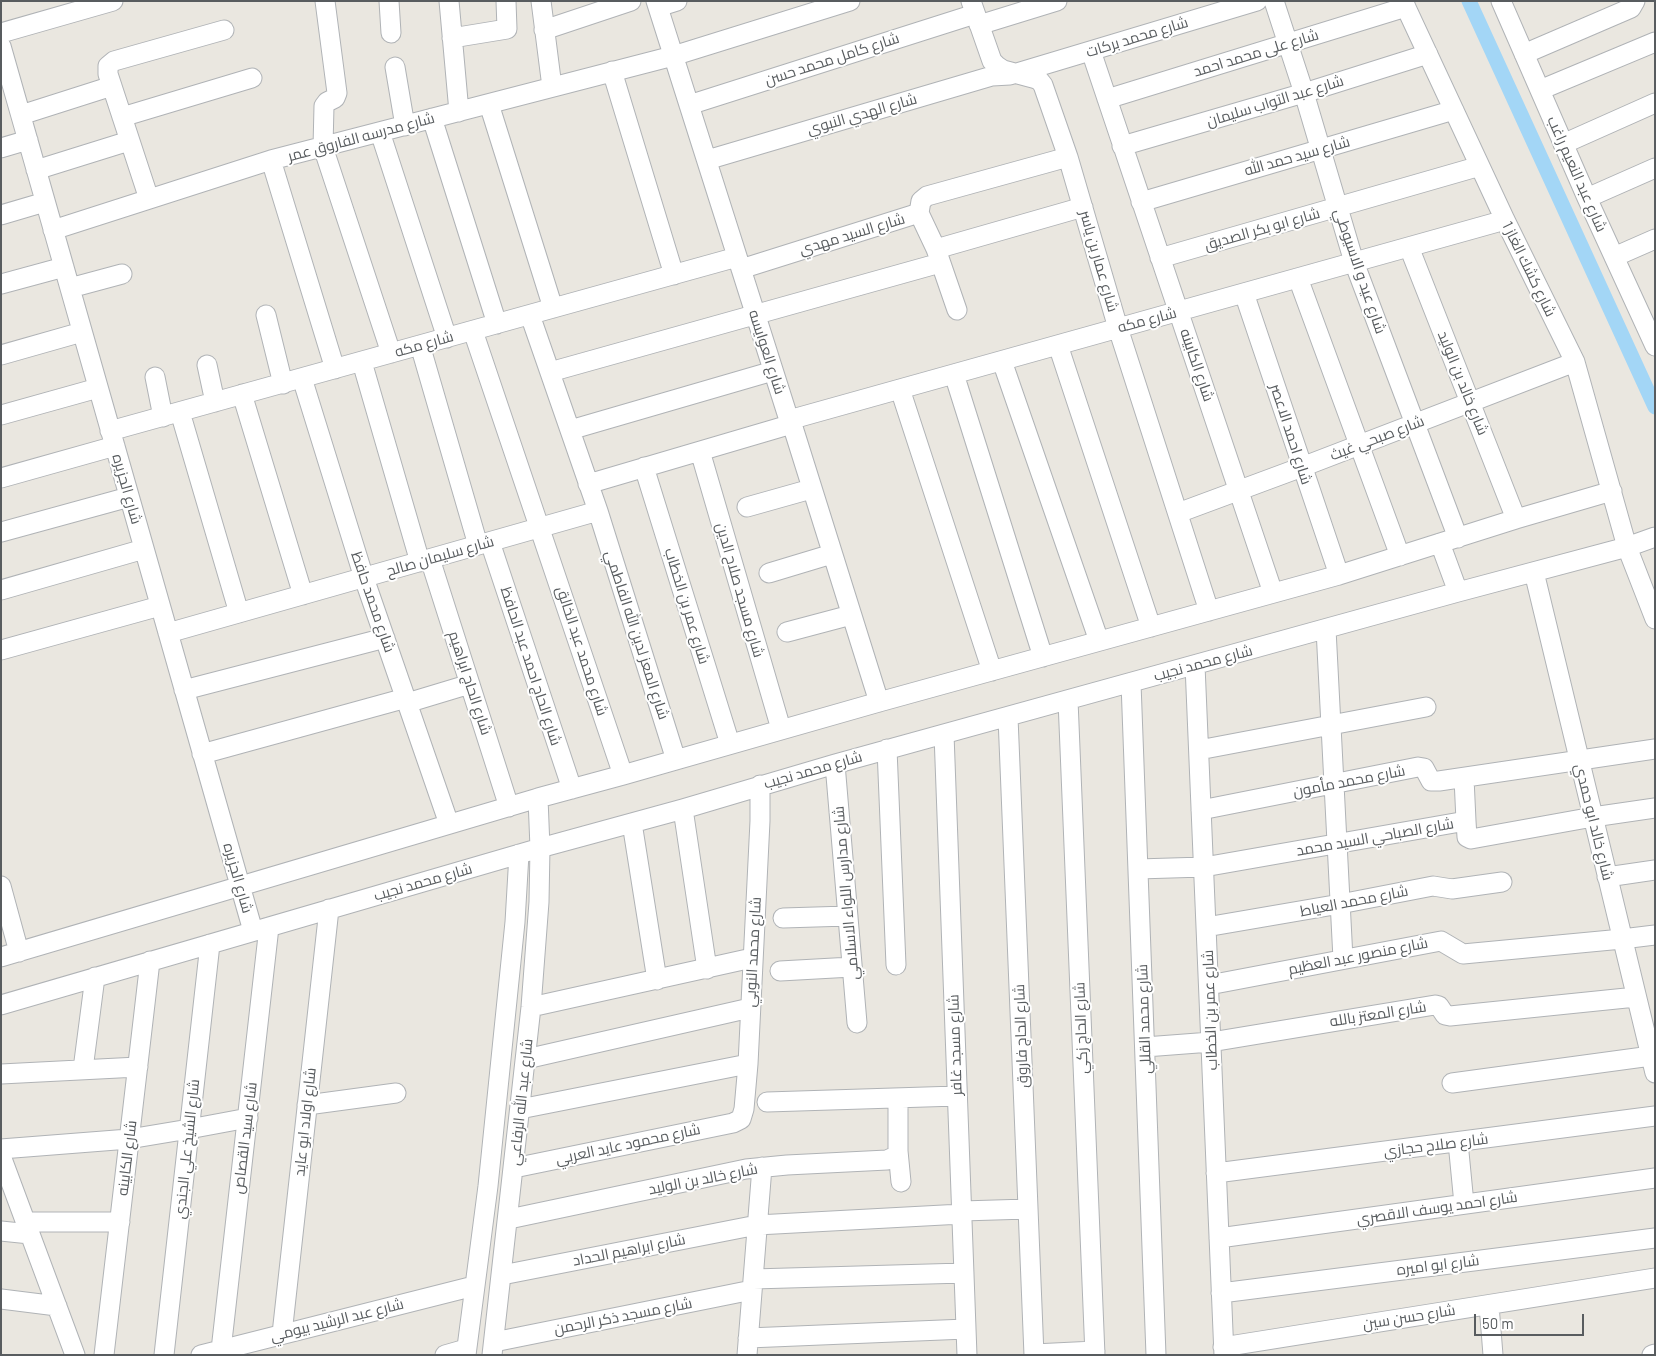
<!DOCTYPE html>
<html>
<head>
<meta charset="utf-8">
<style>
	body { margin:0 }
	#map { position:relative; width:1656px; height:1356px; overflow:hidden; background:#eae7e0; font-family:Barlow,sans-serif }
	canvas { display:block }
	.frame { position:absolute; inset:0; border:2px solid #585c5f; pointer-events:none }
	.scale { position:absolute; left:1474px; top:1314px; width:110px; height:22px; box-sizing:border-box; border:2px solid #585c5f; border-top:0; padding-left:6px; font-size:15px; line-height:18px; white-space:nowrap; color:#585c5f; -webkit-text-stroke:4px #fff; paint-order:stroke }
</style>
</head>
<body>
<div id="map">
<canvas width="1656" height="1356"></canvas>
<div class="frame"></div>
<div class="scale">50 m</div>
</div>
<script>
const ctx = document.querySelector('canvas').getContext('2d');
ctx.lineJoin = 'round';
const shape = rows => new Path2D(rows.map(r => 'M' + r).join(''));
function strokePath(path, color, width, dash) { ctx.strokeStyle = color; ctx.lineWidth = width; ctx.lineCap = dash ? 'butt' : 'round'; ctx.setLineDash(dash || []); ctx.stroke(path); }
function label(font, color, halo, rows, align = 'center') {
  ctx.font = font + ' Barlow,Cairo,sans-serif'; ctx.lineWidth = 4; ctx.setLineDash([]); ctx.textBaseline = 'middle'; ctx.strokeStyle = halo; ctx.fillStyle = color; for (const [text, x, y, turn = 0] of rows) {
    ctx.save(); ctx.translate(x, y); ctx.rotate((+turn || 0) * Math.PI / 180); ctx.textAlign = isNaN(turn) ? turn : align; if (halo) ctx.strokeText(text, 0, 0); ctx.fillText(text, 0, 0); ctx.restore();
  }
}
strokePath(shape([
	[1469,1,1655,407]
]), '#a3d6f6', 15);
const minor = shape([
	[325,1,337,93,335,98,327,102,324,106,323,147,391,353],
	[389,1,391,33],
	[449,1,459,112],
	[541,1,552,87],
	[656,1,789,420,792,424,879,702],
	[971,1,992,61,997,66,1003,70,1033,78,1039,80,1043,85,1068,157,1118,328,1209,611],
	[1274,1,1304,93,1354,262,1458,538],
	[1403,1,1505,220,1575,362,1627,547,1655,619],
	[1501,1,1587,198,1655,346],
	[658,7,677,1],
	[979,25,1057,1],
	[544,30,631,1],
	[1,33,113,1],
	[452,38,507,29,506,1],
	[1,46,253,931],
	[1091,51,1273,593],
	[1524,54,1631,8,1635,1],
	[395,67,405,126],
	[612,71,674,275],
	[1540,90,1655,42],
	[1107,99,1406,7],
	[489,104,553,308],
	[689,105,975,14],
	[21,115,112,86],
	[122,117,252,78],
	[432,118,497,324],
	[380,132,447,338],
	[1563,144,1655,103],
	[1122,146,1304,93,1428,54],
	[1,148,28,140],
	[271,160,335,369],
	[707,160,992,76,1010,75,1257,1],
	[36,170,129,141],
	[1587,198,1655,168],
	[149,199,108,74,108,66,114,61,224,30],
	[1141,202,1454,110],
	[919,213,936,249,957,310],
	[1,215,45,202],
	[53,230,271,160,673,56,850,1],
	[1409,247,1516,519],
	[936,249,1083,207],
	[1614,257,1655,239],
	[1160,258,1480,166],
	[741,269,919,213,921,201,927,196,1068,157],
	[1298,278,1400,556],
	[1,284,64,267],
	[70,288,122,274],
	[1244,293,1339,575],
	[266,315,283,384],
	[530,315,598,511,676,760],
	[473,331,623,775],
	[420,345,478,545],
	[1058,345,1151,627],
	[1,355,82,332],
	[1002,361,1099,641],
	[362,362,420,562],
	[207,365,215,402],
	[550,372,940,263],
	[954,374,1043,657],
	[155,377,163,417],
	[302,378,364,578,449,824],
	[900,389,992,671],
	[242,394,303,595],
	[180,412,239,613],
	[1,415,98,388],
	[789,420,1505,220],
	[570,430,773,371],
	[110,431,737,257],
	[700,451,781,729],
	[644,467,730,744],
	[1,478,115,446],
	[588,484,792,424],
	[747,507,811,489],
	[1178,513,1302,467,1575,362],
	[1,532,129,497],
	[490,542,572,789],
	[1440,543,1458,592],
	[430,559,509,807],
	[1534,572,1655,1073],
	[769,573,832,554],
	[1,590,144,549],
	[1326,629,1343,959],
	[787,632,851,615],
	[168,633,598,511],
	[1,650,160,606],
	[1195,665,1224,1355],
	[1131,683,1156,1355],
	[184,690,385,638],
	[1068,700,1095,1355],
	[407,703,470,684],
	[1008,717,1034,1355],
	[944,734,967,1355],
	[887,749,896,965],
	[1199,750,1426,707],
	[202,754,406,698],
	[835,764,857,1023],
	[1464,778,1466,821],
	[683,809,707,969],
	[1201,810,1418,767,1424,768,1431,781,1439,781,1655,749],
	[632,823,657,980],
	[1138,869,1204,867,1466,821,1467,837,1471,839,1593,817,1655,808],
	[1607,877,1655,870],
	[1,886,19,952],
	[783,918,848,916],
	[1206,927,1340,904,1433,886,1452,889,1502,882],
	[1,957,538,798,623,775,879,702,1339,575,1516,519,1612,491],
	[780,971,852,967],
	[1209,985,1441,941,1463,954,1622,939,1655,935],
	[1,1005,540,848,683,809,835,764,1458,592,1627,547,1655,537],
	[531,1007,752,958],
	[1145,1047,1211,1042,1435,1005,1439,1006,1445,1015,1450,1016,1636,997],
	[526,1059,750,1008],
	[83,1069,95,977],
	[1,1074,138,1067],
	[1452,1083,1651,1056],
	[898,1098,898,1151,901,1182],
	[767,1102,957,1096],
	[307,1105,396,1093],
	[520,1109,748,1064],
	[1458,1142,1464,1204],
	[1,1149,129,1139,189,1129,248,1118],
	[1,1156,75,1355],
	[514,1168,733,1123,741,1119,744,1109,748,1064,760,821,760,785],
	[1216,1173,1655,1116],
	[962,1211,1028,1209],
	[509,1219,746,1169,787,1165,887,1160,898,1155],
	[26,1222,120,1222],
	[1,1231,30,1234],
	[1219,1238,1655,1178],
	[502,1275,757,1225,962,1214],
	[753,1279,964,1273],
	[1221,1293,1655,1238],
	[1,1299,57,1306],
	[1489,1305,1493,1355],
	[282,1334,329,909],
	[748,1338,966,1329],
	[494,1342,752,1290],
	[1223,1347,1655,1278],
	[1034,1354,1095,1351],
	[104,1355,150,961],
	[164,1355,210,944],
	[201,1355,474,1286],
	[222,1355,221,1350,269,927],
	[445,1355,466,1349],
	[466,1355,488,1186,515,922,519,854],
	[492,1355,531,1007,539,902,540,848,538,798],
	[747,1355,762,1167],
	[1652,1355,1655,1354]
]);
strokePath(minor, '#b0b3b6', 21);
strokePath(minor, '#fff', 19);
label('15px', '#585c5f', '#fff', [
	["شارع محمد بركات",1137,37,-17],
	["شارع على محمد احمد",1256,53,-17],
	["شارع كامل محمد حسن",832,59,-18],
	["شارع عبد التواب سليمان",1275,101,-17],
	["شارع الهدي النبوي",862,114,-16],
	["شارع مدرسه الفاروق عمر",361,137,-15],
	["شارع سيد حمد الله",1297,156,-16],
	["شارع عبد النعيم راغب",1577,174,66],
	["شارع ابو بكر الصديق",1262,229,-16],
	["شارع السيد مهدي",852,234,-17],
	["شارع عمار بن ياسر",1099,261,74],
	["شارع كشك الغاز 1",1529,269,64],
	["شارع عيد و الاسيوطي",1360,271,71],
	["شارع مكه",1147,320,-15],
	["شارع مكه",424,344,-16],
	["شارع العوايسه",767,352,72],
	["شارع الكابينه",1197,365,71],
	["شارع خالد بن الوليد",1463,383,68],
	["شارع احمد الاعصر",1291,434,72],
	["شارع صبحي غيث",1377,438,-21],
	["شارع الجزيره",127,489,74],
	["شارع سليمان صالح",440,556,-16],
	["شارع مسجد صلاح الدين",740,590,74],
	["شارع محمد حافظ",373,602,71],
	["شارع عمر بن الخطاب",687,606,73],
	["شارع المعز لدين الله الفاطمي",637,635,72],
	["شارع محمد عبد الخالق",582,651,72],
	["شارع محمد نجيب",1203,663,-15],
	["شارع الحاج احمد عبد الحافظ",531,666,72],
	["شارع الحاج ابراهيم",470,683,72],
	["شارع محمد نجيب",813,770,-16],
	["شارع محمد مأمون",1349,781,-11],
	["شارع خالد ابو حمدي",1594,822,76],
	["شارع الصباحي السيد محمد",1375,837,-10],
	["شارع الجزيره",238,878,74],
	["شارع محمد نجيب",423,882,-16],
	["شارع مدارس اللواء الاسلامي",846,893,-95],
	["شارع محمد العياط",1354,901,-11],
	["شارع محمد النوبي",753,952,-87],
	["شارع منصور عبد العظيم",1358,956,-11],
	["شارع عمر بن الخطاب",1210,1010,-92],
	["شارع المعتز بالله",1378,1014,-9],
	["شارع محمد القللي",1144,1019,-92],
	["شارع الحاج زكي",1081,1028,-92],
	["شارع الحاج فاروق",1021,1036,-92],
	["شارع مسجد غافر",955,1045,-92],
	["شارع عبد الله الرفاعي",521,1102,-84],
	["شارع اولاد ابو عايد",305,1122,-84],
	["شارع سيد القصاص",245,1138,-83],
	["شارع محمود عايد العربي",628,1144,-12],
	["شارع صلاح حجازي",1436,1145,-7],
	["شارع الشيخ علي الجندي",187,1149,-84],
	["شارع الكابينه",127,1158,-83],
	["شارع خالد بن الوليد",703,1179,-11],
	["شارع احمد يوسف الاقصري",1437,1208,-8],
	["شارع ابراهيم الحداد",629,1250,-11],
	["شارع ابو اميره",1438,1265,-7],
	["شارع مسجد ذكر الرحمن",623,1316,-11],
	["شارع حسن سين",1409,1317,-9],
	["شارع عبد الرشيد بيومي",337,1320,-14]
]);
</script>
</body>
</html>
